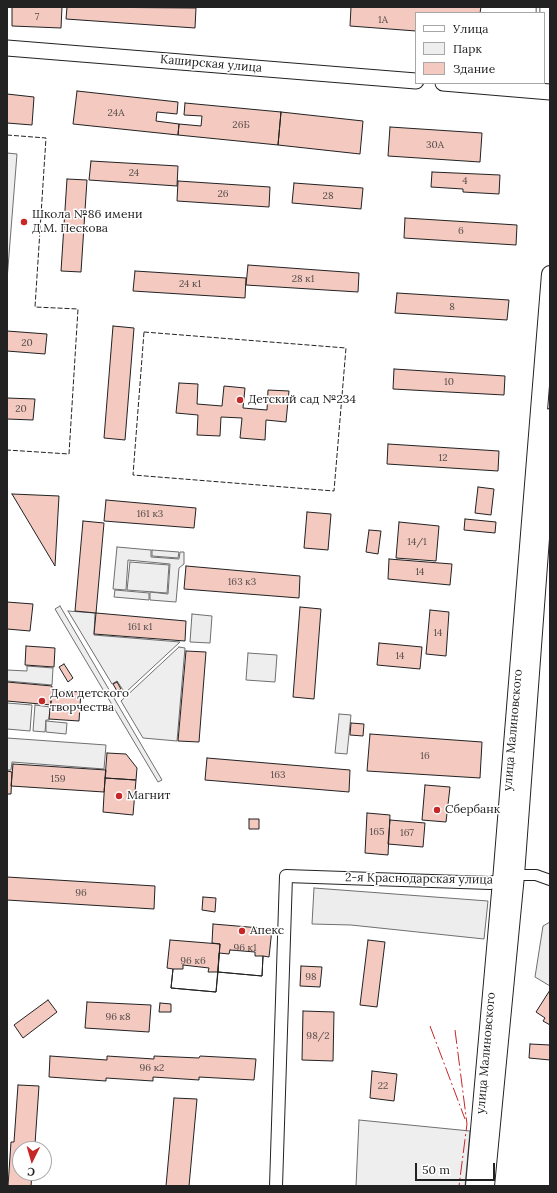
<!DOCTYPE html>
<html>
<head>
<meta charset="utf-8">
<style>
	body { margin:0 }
	#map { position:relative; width:557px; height:1193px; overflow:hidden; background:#fff; font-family:Lora,serif }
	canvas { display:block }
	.frame { position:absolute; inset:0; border:8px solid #222; pointer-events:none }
	.legend { position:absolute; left:415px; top:12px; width:130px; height:72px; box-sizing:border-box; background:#fff; border:1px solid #a7a7a7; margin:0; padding:5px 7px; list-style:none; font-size:12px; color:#222 }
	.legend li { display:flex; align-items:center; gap:8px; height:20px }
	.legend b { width:20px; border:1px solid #a7a7a7 }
	.north { position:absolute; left:12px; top:1141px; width:40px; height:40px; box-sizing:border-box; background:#fff; border:1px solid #a7a7a7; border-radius:50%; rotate:185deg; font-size:11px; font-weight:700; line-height:16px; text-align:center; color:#222 }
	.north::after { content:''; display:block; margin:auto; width:14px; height:18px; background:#c62828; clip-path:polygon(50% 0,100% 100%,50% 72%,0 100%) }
	.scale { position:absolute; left:415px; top:1163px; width:80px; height:18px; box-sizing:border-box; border:2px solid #222; border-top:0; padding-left:5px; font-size:12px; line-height:14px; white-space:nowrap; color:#222; -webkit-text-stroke:3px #fff; paint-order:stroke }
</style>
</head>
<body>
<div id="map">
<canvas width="557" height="1193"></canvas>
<div class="frame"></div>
<ul class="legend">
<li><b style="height:5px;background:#fff"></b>Улица</li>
<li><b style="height:11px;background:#eee"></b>Парк</li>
<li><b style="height:11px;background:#f3c9c0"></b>Здание</li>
</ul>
<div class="north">С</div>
<div class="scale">50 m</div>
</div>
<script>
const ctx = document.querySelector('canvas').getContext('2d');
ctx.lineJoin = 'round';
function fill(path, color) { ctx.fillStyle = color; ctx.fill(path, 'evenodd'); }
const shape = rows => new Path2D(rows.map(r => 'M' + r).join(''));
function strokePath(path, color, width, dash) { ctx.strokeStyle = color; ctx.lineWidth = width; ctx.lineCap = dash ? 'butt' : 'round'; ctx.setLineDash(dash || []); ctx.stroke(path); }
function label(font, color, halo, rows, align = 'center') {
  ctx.font = font + ' Lora,serif'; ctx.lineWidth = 3; ctx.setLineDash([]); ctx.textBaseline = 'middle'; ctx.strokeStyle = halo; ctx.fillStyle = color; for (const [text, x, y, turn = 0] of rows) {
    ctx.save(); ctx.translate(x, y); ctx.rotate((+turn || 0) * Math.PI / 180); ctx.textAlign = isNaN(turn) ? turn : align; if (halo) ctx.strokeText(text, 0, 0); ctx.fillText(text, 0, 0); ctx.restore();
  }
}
const green = shape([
	[7,153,17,154,7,280,7,153],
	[117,547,151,550,151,557,179,559,180,552,184,552,184,564,179,568,176,602,150,600,150,592,168,594,170,564,128,560,126,590,113,589,117,547],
	[130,562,169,565,167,593,127,590,130,562],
	[60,606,162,780,158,782,55,609,60,606],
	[68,611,95,613,94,635,180,642,125,693,117,681,112,684,68,611],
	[179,647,185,648,177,741,143,738,121,701,179,647],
	[248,653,277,655,275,682,246,680,248,653],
	[27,666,53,668,52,685,7,681,7,670,27,671,27,666],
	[7,703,32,705,30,731,7,729,7,703],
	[35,705,50,707,49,720,46,720,45,732,33,731,35,705],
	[7,738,106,745,104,769,12,762,11,770,7,770,7,738],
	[359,1120,470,1131,465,1186,356,1186,359,1120]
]);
fill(green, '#eee');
strokePath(green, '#6f6f6f', 1);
const parking = shape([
	[152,550,179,552,178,558,152,556,152,550],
	[115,590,149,593,149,600,114,597,115,590],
	[192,614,212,616,210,643,190,642,192,614],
	[339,714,351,715,347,754,335,753,339,714],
	[46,721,67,723,66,734,46,732,46,721],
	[314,888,488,901,484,939,351,925,312,924,314,888],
	[550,922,550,986,535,977,543,926,550,922]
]);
fill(parking, '#ededed');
strokePath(parking, '#6f6f6f', 1);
const building = shape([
	[12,7,62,7,61,28,12,26,12,7],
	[67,7,196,8,195,28,66,19,67,7],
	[351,7,481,7,480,13,416,13,416,31,350,26,351,7],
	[77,91,178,102,177,114,157,112,156,121,179,124,178,135,73,124,77,91],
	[7,94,34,97,32,125,7,123,7,94],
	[185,103,281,112,278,145,178,135,179,124,201,126,202,116,184,115,185,103],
	[281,112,363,121,360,154,278,145,281,112],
	[390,127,482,133,480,162,388,156,390,127],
	[91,161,178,166,177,186,89,180,91,161],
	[432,172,500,175,499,194,463,192,463,189,431,187,432,172],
	[67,179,87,180,81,272,61,271,67,179],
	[178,181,270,187,269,207,177,201,178,181],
	[294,183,363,188,361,209,292,203,294,183],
	[405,218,517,225,516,245,404,238,405,218],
	[248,265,359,273,358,292,246,285,248,265],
	[135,271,246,278,245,298,133,291,135,271],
	[397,293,509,300,507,320,395,313,397,293],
	[113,326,134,328,125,440,104,438,113,326],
	[7,331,47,334,45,354,7,351,7,331],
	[394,369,505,376,504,395,393,389,394,369],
	[179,383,198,384,197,404,222,406,224,386,245,388,243,408,267,410,268,390,289,391,286,422,266,420,265,440,240,438,242,418,221,417,220,436,197,435,198,415,176,413,179,383],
	[7,398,35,399,33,420,7,419,7,398],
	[388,444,499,451,498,471,387,464,388,444],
	[478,487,494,489,491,515,475,513,478,487],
	[12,494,59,496,55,566,12,494],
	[106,500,196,508,194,528,104,521,106,500],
	[307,512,331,514,328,550,304,548,307,512],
	[465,519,496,522,495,533,464,530,465,519],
	[83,521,104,523,96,613,75,611,83,521],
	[399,522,439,526,436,561,396,558,399,522],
	[369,530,381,531,378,554,366,552,369,530],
	[389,559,452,564,450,585,388,579,389,559],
	[186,566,300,576,299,598,184,589,186,566],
	[7,602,33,604,30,631,7,629,7,602],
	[300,607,321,609,314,699,293,697,300,607],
	[430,610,449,612,446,656,426,654,430,610],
	[96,613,186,621,185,641,94,634,96,613],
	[379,643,422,647,420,669,377,665,379,643],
	[26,646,55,648,54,667,25,665,26,646],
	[186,651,206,652,199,742,178,741,186,651],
	[64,664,73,678,68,682,59,667,64,664],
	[7,682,52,686,51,705,7,701,7,682],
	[117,682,121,689,117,691,113,684,117,682],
	[52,690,81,692,79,721,49,719,52,690],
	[351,723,364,724,363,736,350,735,351,723],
	[370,734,482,742,480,778,367,771,370,734],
	[107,753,126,754,137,768,136,780,105,778,107,753],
	[207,758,350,770,349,792,205,780,207,758],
	[13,764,106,770,104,792,11,786,13,764],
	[7,771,12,772,11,794,7,794,7,771],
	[105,778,136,780,133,815,103,812,105,778],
	[425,785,450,787,446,822,422,820,425,785],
	[367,813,390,815,388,855,365,853,367,813],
	[249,819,259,819,259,829,249,829,249,819],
	[390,820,425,823,423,847,388,844,390,820],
	[7,877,155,886,154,909,7,900,7,877],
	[203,897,216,898,215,912,202,910,203,897],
	[213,924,272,929,269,957,263,956,262,976,218,972,220,944,212,943,213,924],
	[170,940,220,944,216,992,171,988,173,969,167,968,170,940],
	[368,940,385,942,377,1007,360,1005,368,940],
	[230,950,255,952,255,956,263,956,262,976,218,972,219,953,229,954,230,950],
	[183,965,209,968,208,972,218,972,216,992,171,988,173,969,183,969,183,965],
	[301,966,322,967,320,987,300,986,301,966],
	[550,990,550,1025,543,1021,545,1018,536,1012,550,990],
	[48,1000,57,1012,23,1038,14,1025,48,1000],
	[87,1002,151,1005,149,1032,85,1028,87,1002],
	[160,1003,171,1004,171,1012,159,1012,160,1003],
	[303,1011,334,1012,333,1061,302,1060,303,1011],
	[530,1044,550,1045,550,1060,529,1058,530,1044],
	[50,1056,107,1060,107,1056,154,1059,154,1056,199,1058,200,1056,256,1059,254,1080,199,1077,199,1080,153,1077,153,1081,106,1078,106,1081,49,1077,50,1056],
	[372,1071,397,1074,394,1101,370,1098,372,1071],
	[18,1085,39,1086,35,1144,34,1143,33,1149,20,1149,20,1173,32,1173,31,1186,8,1186,11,1142,14,1142,18,1085],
	[174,1098,197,1099,189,1186,166,1186,174,1098]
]);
fill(building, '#f3c9c0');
strokePath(building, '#222', 1);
const minor = shape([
	[516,875,536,875,550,880]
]);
const tertiary = shape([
	[276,1186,286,876,490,883,509,878]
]);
const primary = shape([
	[7,48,416,81],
	[443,83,550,92]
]);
const trunk = shape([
	[474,1186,501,881,550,274],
	[486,1186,516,875,550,417]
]);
strokePath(minor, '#222', 12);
strokePath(tertiary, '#222', 14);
strokePath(primary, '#222', 17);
strokePath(trunk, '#222', 18);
strokePath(minor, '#fff', 10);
strokePath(tertiary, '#fff', 12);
strokePath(primary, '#fff', 15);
strokePath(trunk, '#fff', 16);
const rail = shape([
	[538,13,538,7]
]);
strokePath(rail, '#222', 4.5);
strokePath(rail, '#fff', 3, [9]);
strokePath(shape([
	[7,135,46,138,35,307,78,309,69,454,7,450],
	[144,332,346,348,334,491,133,475,144,332]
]), '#222', 1, [5, 2]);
strokePath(shape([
	[430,1026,465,1119],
	[455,1030,467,1124,459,1186]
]), '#c62828', 1, [14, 3, 2, 3]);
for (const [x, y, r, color] of [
	[24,222,4,"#c62828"],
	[240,400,4,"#c62828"],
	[42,701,4,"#c62828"],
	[119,796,4,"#c62828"],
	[437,810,4,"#c62828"],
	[242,931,4,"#c62828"]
]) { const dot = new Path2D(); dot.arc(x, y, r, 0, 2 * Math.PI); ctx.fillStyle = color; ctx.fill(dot); strokePath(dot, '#fff', 1.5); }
label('10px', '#564c4a', null, [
	["7",37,17],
	["1А",383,20],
	["24А",116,113],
	["26Б",241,125],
	["30А",435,145],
	["24",134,173],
	["4",465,181],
	["26",223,194],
	["28",328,196],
	["6",461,231],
	["28 к1",303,279],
	["24 к1",190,284],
	["8",452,307],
	["20",27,343],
	["10",449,382],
	["20",21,409],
	["12",443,458],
	["161 к3",150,514],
	["14/1",417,542],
	["14",420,572],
	["163 к3",242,582],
	["161 к1",140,627],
	["14",438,633],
	["14",400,656],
	["16",425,756],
	["163",278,775],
	["159",58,779],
	["165",377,832],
	["167",407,833],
	["96",81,893],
	["96 к1",245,948],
	["96 к6",193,961],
	["98",311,977],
	["96 к8",118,1017],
	["98/2",318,1036],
	["96 к2",152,1068],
	["22",383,1086]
]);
label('12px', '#222', '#fff', [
	["Каширская улица",211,64,5],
	["улица Малиновского",513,730,-85],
	["2-я Краснодарская улица",419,879,1],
	["улица Малиновского",486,1053,-85]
]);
label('12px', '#222', '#fff', [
	["Школа №86 имени",32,215],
	["Д.М. Пескова",32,229],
	["Детский сад №234",248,400],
	["Дом детского",50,694],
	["творчества",50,708],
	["Магнит",127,796],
	["Сбербанк",445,810],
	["Апекс",250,931]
], 'left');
</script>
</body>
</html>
